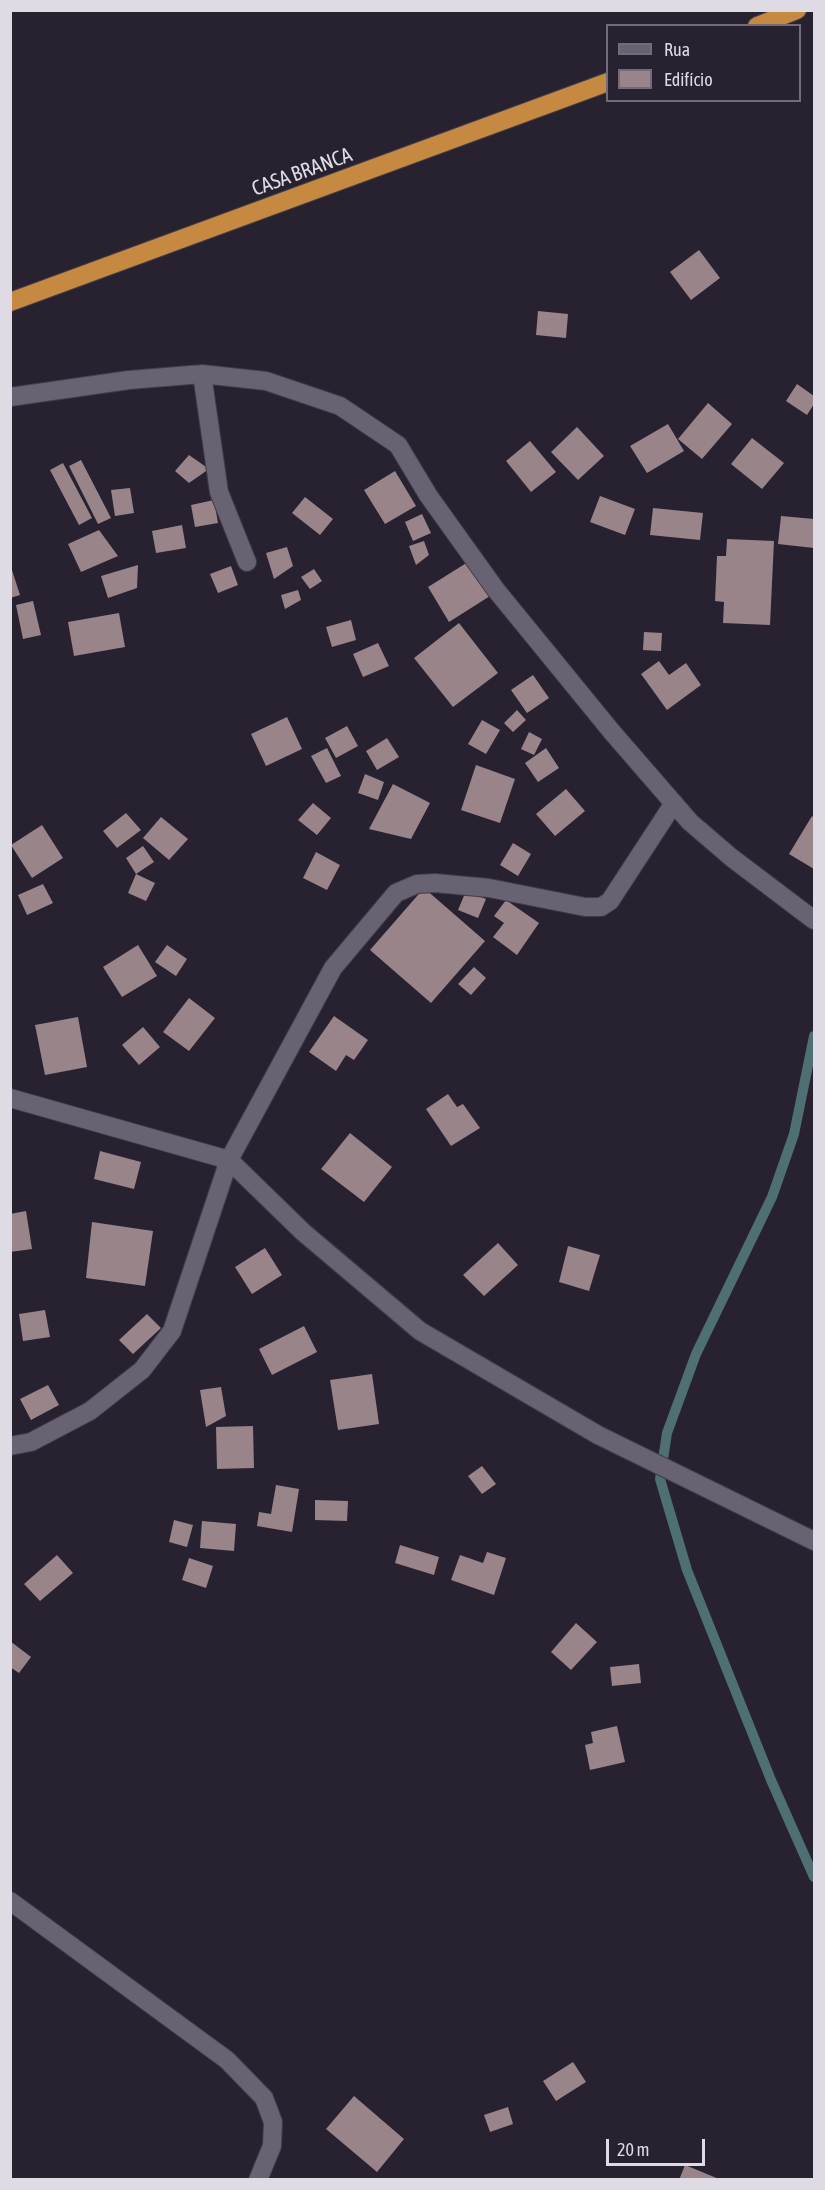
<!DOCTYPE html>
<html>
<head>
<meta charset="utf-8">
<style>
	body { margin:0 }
	#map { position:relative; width:825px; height:2190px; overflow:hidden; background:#282230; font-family:"Asap Condensed",sans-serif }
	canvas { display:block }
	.frame { position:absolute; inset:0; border:12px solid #dfdbe4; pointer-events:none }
	.legend { position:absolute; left:606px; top:24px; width:195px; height:78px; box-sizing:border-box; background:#282230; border:2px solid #716c78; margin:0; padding:8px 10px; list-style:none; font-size:18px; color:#dfdbe4 }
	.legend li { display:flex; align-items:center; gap:12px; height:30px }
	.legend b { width:30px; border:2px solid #716c78 }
	.scale { position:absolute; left:606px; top:2139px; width:99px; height:27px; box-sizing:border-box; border:3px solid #dfdbe4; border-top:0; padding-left:8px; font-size:18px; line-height:21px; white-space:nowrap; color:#dfdbe4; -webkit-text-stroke:4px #282230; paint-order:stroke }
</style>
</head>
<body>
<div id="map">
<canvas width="825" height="2190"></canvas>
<div class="frame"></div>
<ul class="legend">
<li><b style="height:8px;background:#686272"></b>Rua</li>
<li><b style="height:16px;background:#99848a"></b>Edifício</li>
</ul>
<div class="scale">20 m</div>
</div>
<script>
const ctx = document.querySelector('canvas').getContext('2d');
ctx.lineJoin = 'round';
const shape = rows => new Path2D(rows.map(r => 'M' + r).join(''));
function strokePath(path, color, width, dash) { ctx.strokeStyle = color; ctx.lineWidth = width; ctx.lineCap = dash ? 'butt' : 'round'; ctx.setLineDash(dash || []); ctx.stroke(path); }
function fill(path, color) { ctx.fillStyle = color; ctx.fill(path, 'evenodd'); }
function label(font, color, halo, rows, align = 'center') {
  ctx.font = font + ' "Asap Condensed",sans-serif'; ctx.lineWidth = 6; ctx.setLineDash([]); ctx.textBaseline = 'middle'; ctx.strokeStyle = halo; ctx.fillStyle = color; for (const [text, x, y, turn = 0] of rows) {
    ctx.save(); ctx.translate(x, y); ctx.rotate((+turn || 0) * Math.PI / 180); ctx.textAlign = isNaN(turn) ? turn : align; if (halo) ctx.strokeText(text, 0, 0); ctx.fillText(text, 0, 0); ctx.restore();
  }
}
strokePath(shape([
	[814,1036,794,1134,772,1197,696,1354,667,1433,660,1479,687,1570,771,1780,814,1877]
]), '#4f7073', 10);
fill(shape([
	[699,250,720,278,691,300,670,272],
	[538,311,568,314,566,338,536,335],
	[797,384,814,396,814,404,807,415,786,401],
	[708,403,732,424,702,459,678,439],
	[668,424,684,451,647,473,630,446],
	[577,427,604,456,578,480,551,452],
	[752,438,784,463,762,489,731,464],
	[530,441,556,472,531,492,506,461],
	[189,455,209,469,189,483,175,471],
	[81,460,111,518,98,524,69,466],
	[63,463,92,518,79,525,50,470],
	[395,471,416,506,385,524,364,490],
	[130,488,134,513,115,516,111,490],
	[600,496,635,509,625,535,590,522],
	[305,497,333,519,320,535,292,513],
	[214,500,218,523,195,527,191,505],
	[653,508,703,513,700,540,650,535],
	[422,514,431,533,413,541,405,522],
	[781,516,814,519,814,548,778,544],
	[182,525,186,548,156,553,152,531],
	[99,530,118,556,81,572,68,544],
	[727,539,774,541,770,625,723,623,724,602,715,601,717,556,726,556],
	[424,541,429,555,416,565,409,546],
	[287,547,293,566,274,579,266,553],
	[468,562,490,596,449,622,428,587],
	[10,564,20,595,10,598],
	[138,565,137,588,108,598,101,576],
	[231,566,238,585,218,593,210,574],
	[314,569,322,581,310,589,301,577],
	[298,590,301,600,285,609,281,595],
	[33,601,41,635,23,639,16,605],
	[119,613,125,647,74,656,68,622],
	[351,620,356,640,332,647,326,627],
	[459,623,498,673,453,707,414,658],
	[644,632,662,633,661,651,643,650],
	[378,643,389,666,363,677,353,654],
	[659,661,669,675,686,663,701,685,667,710,641,674],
	[533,675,549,698,527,713,511,690],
	[517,710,526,720,513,732,504,723],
	[287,717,302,749,266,766,251,734],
	[482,720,500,730,486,754,468,744],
	[347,726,358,746,336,758,325,738],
	[529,732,542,739,534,755,521,749],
	[387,738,399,757,377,770,366,751],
	[327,748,341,776,326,783,311,756],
	[546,748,559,768,538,782,525,763],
	[476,765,515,779,500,823,461,810],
	[365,774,384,782,378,800,358,793],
	[393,784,430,803,411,839,369,829],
	[566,789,585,811,555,836,536,814],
	[313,803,331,818,317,835,298,820],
	[126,813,141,830,117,848,103,831],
	[812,816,814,818,814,869,789,854],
	[161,817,188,839,169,860,143,838],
	[42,825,63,858,32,878,11,845],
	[513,843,531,854,518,876,500,865],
	[143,846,154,862,136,874,126,858],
	[316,852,340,865,327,890,303,878],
	[136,874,155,883,146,901,128,893],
	[43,884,53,903,27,915,18,895],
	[424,888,485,941,431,1003,370,950],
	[466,891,486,899,478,918,458,910],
	[506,900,539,923,517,955,493,937,504,923,494,916],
	[138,945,157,976,122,997,103,967],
	[167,945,187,959,176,976,155,962],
	[474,967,486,978,471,995,458,984],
	[189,998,215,1018,189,1051,163,1032],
	[334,1016,368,1040,354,1060,346,1055,336,1071,309,1052],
	[78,1017,87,1067,45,1075,35,1025],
	[143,1027,160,1047,139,1065,122,1045],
	[448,1094,457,1107,463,1104,480,1128,451,1146,426,1109],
	[350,1133,392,1167,364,1202,321,1169],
	[100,1151,141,1162,134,1189,94,1179],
	[26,1211,32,1249,10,1252,10,1214],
	[92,1222,153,1231,145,1286,86,1278],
	[498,1243,518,1265,484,1296,463,1275],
	[568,1246,600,1255,589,1291,559,1282],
	[265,1248,282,1275,252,1294,235,1267],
	[45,1310,50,1337,23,1341,19,1314],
	[147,1314,161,1328,133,1354,119,1340],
	[304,1326,317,1352,272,1375,259,1349],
	[372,1374,379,1424,338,1430,330,1380],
	[48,1385,59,1405,31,1420,20,1399],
	[221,1387,226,1416,206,1427,200,1390],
	[253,1426,254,1468,217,1469,216,1427],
	[482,1466,496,1484,482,1494,468,1476],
	[276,1485,299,1489,292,1532,257,1526,259,1512,271,1514],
	[315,1500,348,1501,347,1521,315,1520],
	[174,1520,193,1525,187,1547,169,1542],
	[202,1521,236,1524,234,1551,200,1548],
	[400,1545,439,1557,434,1575,395,1563],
	[487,1552,506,1558,494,1595,451,1580,460,1555,483,1563],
	[57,1555,73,1573,40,1601,24,1584],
	[189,1558,213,1566,206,1588,182,1580],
	[576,1623,597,1642,571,1670,551,1652],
	[10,1641,31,1657,19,1673,10,1667],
	[639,1664,641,1683,612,1686,610,1667],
	[617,1726,625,1762,590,1770,585,1745,593,1743,591,1732],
	[573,2062,586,2082,556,2101,543,2081],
	[354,2096,404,2139,377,2172,326,2129],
	[508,2107,513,2124,490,2132,484,2115],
	[685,2165,719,2179,719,2180,679,2180]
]), '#99848a');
const street = shape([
	[202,374,219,492,247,562],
	[10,397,129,380,202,374,266,381,340,406,398,445,428,495,496,590,612,732,690,822,732,858,814,920],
	[10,1098,229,1160,303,1232,420,1331,598,1435,814,1541],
	[10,1446,31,1442,90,1411,142,1370,172,1331,229,1160,333,968,396,893,417,884,435,883,489,888,585,907,601,907,610,901,674,803],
	[10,1901,227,2060,264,2098,273,2122,272,2146,258,2180]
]);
const highway = shape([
	[757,26,797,10],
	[10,302,608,82]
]);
strokePath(street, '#423d49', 20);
strokePath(highway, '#423d49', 20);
strokePath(street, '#686272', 18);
strokePath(highway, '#c68941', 18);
label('21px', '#dfdbe4', '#282230', [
	["CASA BRANCA",302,172,-20]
]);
</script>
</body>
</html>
